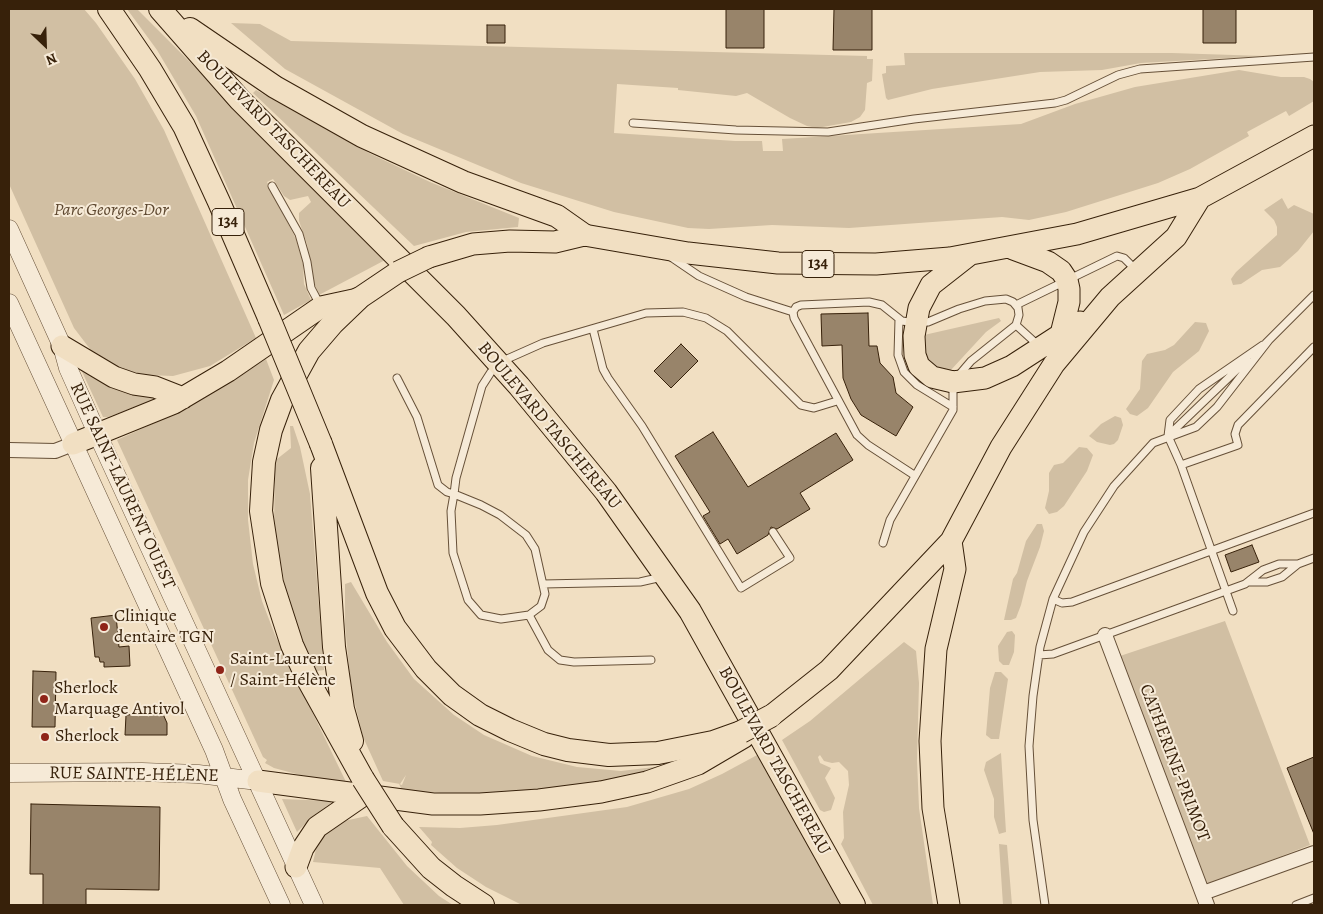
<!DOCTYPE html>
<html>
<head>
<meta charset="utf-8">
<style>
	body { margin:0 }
	#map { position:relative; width:1323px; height:914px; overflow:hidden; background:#f1dfc2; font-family:Alegreya,serif }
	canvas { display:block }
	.frame { position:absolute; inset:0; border:10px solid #37210a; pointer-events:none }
	.north { position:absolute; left:20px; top:20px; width:50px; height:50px; -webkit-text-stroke:4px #f6ead7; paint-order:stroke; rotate:156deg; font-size:14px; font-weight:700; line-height:20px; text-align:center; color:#37210a }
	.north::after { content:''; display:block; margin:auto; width:18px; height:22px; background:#37210a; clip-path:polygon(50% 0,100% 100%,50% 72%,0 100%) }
</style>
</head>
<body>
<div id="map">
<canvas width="1323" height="914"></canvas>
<div class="frame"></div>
<div class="north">N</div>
</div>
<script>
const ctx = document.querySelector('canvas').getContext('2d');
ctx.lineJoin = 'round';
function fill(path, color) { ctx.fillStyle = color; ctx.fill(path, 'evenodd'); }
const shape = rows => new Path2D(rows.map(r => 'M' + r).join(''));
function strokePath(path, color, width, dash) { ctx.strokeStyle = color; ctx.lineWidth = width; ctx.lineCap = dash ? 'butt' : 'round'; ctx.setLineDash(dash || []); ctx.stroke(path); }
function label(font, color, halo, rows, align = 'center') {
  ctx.font = font + ' Alegreya,serif'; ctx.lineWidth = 4; ctx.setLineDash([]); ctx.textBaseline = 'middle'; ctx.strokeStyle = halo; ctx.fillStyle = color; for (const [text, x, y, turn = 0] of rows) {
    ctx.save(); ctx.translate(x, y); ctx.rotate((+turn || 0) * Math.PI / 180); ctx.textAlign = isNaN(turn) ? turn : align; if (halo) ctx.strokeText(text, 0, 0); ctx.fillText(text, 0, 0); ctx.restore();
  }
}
fill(shape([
	[9,9,84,9,96,23,135,79,164,130,256,338,210,366,173,376,147,375,120,369,88,352,90,349,74,328,9,184],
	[127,9,137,9,387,259,319,295,313,280,307,244,299,221,299,213,311,202,308,196,290,200,284,196,273,179,267,182,296,239,303,264,304,284,311,300,284,315,196,116,157,50],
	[231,23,260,24,291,41,867,56,867,59,873,59,872,81,867,83,865,110,860,117,851,122,817,128,807,126,790,118,747,93,736,96,678,90,678,88,617,84,614,133,735,141,762,141,763,151,783,151,782,139,1021,124,1075,104,1135,87,1239,70,1281,77,1304,77,1310,79,1314,82,1314,101,1289,116,1286,111,1247,132,1249,136,1190,169,1158,183,1066,212,1029,220,1002,217,849,228,772,225,709,229,688,228,614,212,521,183,403,134,285,69],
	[904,53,1172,53,1264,56,1141,63,1102,70,1040,72,932,89,888,100,886,98,882,74,886,73,886,66,905,65],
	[256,90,371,154,430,182,519,218,518,227,466,232,414,246,253,93],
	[1282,198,1288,209,1294,205,1314,214,1314,231,1298,251,1280,267,1262,270,1241,284,1233,285,1231,279,1236,272,1277,235,1277,227,1274,220,1264,210],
	[999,318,1001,321,986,332,950,371,940,371,925,359,924,335],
	[1195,322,1206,323,1209,331,1199,351,1173,372,1148,408,1137,416,1130,414,1126,409,1140,389,1142,361,1147,354,1165,350,1174,345],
	[266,359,274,380,254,443,248,480,248,520,253,564,262,601,275,635,347,784,300,775,274,768,265,763,267,760,263,757,117,440,187,408],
	[79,365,134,394,154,398,155,400,108,417,103,417],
	[1115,416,1121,418,1123,425,1118,440,1114,444,1110,445,1097,442,1089,436,1101,424],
	[290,426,293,426,300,447,310,494,324,670,317,671,301,636,286,592,274,525,275,469,277,459,291,448],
	[1079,447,1087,448,1093,455,1087,471,1064,506,1057,512,1049,514,1045,508,1049,491,1049,473,1054,465,1063,463],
	[1037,524,1042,524,1044,531,1040,547,1027,581,1021,605,1016,618,1011,620,1004,620,1013,579,1017,573,1026,541],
	[351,582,387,642,414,679,454,715,484,735,532,756,577,767,621,771,671,765,629,779,518,793,440,793,402,790,399,784,402,785,406,775,400,784,383,781,363,737,351,688,345,625,345,584],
	[1225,621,1310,845,1207,885,1120,656],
	[1012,631,1015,635,1014,652,1009,665,1003,665,999,661,998,646,1007,632],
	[904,642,916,651,919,683,917,761,919,808,933,905,873,905,841,844,844,838,843,812,849,785,848,771,839,762,832,763,824,761,820,755,818,757,820,763,831,768,825,778,835,798,831,810,824,812,820,810,782,740,810,721],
	[995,672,1001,672,1008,679,999,739,991,739,986,735,990,688],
	[1001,753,1006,832,999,834,994,817,994,799,984,770,986,762],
	[759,754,843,905,522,905,486,887,457,868,431,845,432,842,419,827,460,828,497,825,627,807,689,789,722,774],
	[282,799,331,801,331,803,312,817,297,832],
	[367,816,407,866,439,896,453,905,404,905,380,868,313,862,316,849,328,830,344,821],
	[999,844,1007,845,1012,905,1003,905]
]), '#d1bfa3');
const building = shape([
	[726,9,764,9,764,48,726,48,726,9],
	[834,9,872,9,872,50,833,50,834,9],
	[1203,9,1236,9,1236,43,1203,43,1203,9],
	[487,25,505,25,505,43,487,43,487,25],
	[868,313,869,346,877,346,880,363,893,377,896,393,913,407,896,436,861,415,851,399,843,378,842,345,822,346,821,314,868,313],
	[681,344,698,361,671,388,654,371,681,344],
	[713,432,748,487,836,433,853,460,800,493,810,509,777,529,771,527,768,535,737,554,728,539,720,544,703,516,710,512,675,456,713,432],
	[1252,545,1259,562,1231,572,1225,555,1252,545],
	[116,615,119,647,129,646,130,666,104,667,104,662,100,662,99,657,95,657,91,618,116,615],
	[33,671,56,672,55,727,32,727,33,671],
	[141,714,163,714,167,723,167,735,125,735,126,715,141,714],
	[1314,757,1314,834,1287,768,1314,757],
	[31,804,160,807,159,890,86,889,86,905,43,905,43,874,30,874,31,804]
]);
fill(building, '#98846a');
strokePath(building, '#37210a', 1);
const service = shape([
	[633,123,736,130,828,132,914,119,1055,103,1066,100,1118,75,1140,69,1314,57],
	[272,186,299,234,307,262,311,288,320,305],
	[671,257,699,276,746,297,793,312],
	[1016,305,1117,256,1124,258,1137,271],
	[899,319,898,355,904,372,917,385,953,407],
	[1016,325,1039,346],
	[593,329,603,369,608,378,642,426,741,588,790,558,773,532],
	[1266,343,1314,295],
	[397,378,417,417,438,485,447,492,454,494,481,505,500,515,526,535,535,549,545,594,541,606,529,615,501,619,481,615,468,600,453,553,451,511,454,494,456,478,482,386,491,372,507,359,543,343,646,313,683,312,706,318,727,331,801,405,814,408,837,401],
	[1170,434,1247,360],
	[1181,465,1238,445,1235,434,1238,425,1314,347],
	[883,543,890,520,953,410,953,382,971,361,1016,325,1019,315,1018,308,1013,302,1006,299,985,301,959,309,928,322,916,323,902,321,882,305,869,302,801,305,796,307,793,312,794,318,857,435,868,445,914,475],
	[1249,582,1267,582,1282,577,1298,564],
	[543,584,640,582,662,577],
	[1053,599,1062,603,1072,602,1314,513],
	[1233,611,1181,465,1168,436,1170,420,1199,389,1263,345],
	[529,615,548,650,560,660,574,662,651,660],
	[1039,655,1053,654,1245,584,1263,570,1279,564,1298,564,1314,558],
	[1045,905,1033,820,1029,746,1033,696,1040,647,1053,599,1084,532,1114,486,1153,443,1196,427,1217,407,1269,340],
	[1296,905,1314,898]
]);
const minor = shape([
	[9,450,55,451,73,444],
	[1105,635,1207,905],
	[1203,893,1314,853]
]);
const tertiary = shape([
	[9,229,62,346,68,368,97,433,314,905],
	[9,303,214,750,232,799,281,905],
	[9,773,142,772,198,774,258,781]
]);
const primary = shape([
	[1013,249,1048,262,1061,271,1067,280,1069,289,1069,302,1059,342],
	[968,256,931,285,919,308,914,336,915,355,919,366,932,377,953,382,985,378,1012,366,1080,322],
	[429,257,473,244,510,241,555,242,584,235,688,253,778,263,876,264,950,258,1077,234,1200,198,1314,136],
	[62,346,114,377,134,384,155,387,183,398],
	[73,444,174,403,228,371,321,307,358,299,398,272],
	[771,716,829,670,951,541,1001,447,1054,364,1110,297,1176,237,1200,198],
	[258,781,433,804,480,804,539,800,601,792,647,782,698,764,744,737],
	[296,867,303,848,317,827,362,796],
	[949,905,933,808,930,741,936,649,955,569,951,541]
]);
const trunk = shape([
	[109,9,150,69,184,126,219,202,269,318],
	[160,9,240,100,456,316,519,386,606,492,690,611,854,905],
	[190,29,275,87,362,136,463,182,557,216,584,235],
	[358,299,333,323,309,351,282,400,271,430,264,462,261,511,272,583,292,645,307,678,363,779],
	[321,444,377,593,395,628,426,669,452,695,480,715,510,730,544,744,568,750,609,755,658,753,713,742,741,732],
	[322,468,334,647,343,709,352,741],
	[393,826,431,868,454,886,483,905]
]);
strokePath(service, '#665038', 9);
strokePath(minor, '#665038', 16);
strokePath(tertiary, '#665038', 19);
strokePath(primary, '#37210a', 23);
strokePath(trunk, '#37210a', 24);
strokePath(service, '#f6ead7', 7);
strokePath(minor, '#f6ead7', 14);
strokePath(tertiary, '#f6ead7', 18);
strokePath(primary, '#f1dfc2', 21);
strokePath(trunk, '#f1dfc2', 22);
const primaryBridge = shape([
	[398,272,429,257]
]);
const trunkBridge = shape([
	[269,318,321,444],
	[741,732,771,716],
	[363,779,393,826]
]);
strokePath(primaryBridge, '#37210a', 23, []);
strokePath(trunkBridge, '#37210a', 24, []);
strokePath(primaryBridge, '#f1dfc2', 21);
strokePath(trunkBridge, '#f1dfc2', 22);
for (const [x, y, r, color] of [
	[104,627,5,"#8f2418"],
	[220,670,5,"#8f2418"],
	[44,699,5,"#8f2418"],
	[45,737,5,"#8f2418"]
]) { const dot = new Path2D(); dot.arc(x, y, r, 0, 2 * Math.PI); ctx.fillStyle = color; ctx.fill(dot); strokePath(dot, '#f6ead7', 2); }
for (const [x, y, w] of [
	[228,222,32],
	[818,264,32]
]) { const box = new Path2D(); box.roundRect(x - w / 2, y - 13.5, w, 27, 4); ctx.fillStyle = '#f6ead7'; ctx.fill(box); strokePath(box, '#37210a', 1); }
label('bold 16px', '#37210a', null, [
	["134",228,222],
	["134",818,264]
]);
label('18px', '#37210a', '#f6ead7', [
	["BOULEVARD TASCHEREAU",273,130,46],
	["BOULEVARD TASCHEREAU",549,426,50],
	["RUE SAINT-LAURENT OUEST",122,486,65],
	["BOULEVARD TASCHEREAU",774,761,61],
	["CATHERINE-PRIMOT",1174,763,69],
	["RUE SAINTE-HÉLÈNE",134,775,1]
]);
label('italic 18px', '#5e4830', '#f6ead7', [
	["Parc Georges-Dor",111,211]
]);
label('18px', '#37210a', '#f6ead7', [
	["Clinique",114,617],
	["dentaire TGN",114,638],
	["Saint-Laurent",230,660],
	["/ Saint-Hélène",230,681],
	["Sherlock",54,689],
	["Marquage Antivol",54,710],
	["Sherlock",55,737]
], 'left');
</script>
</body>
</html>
